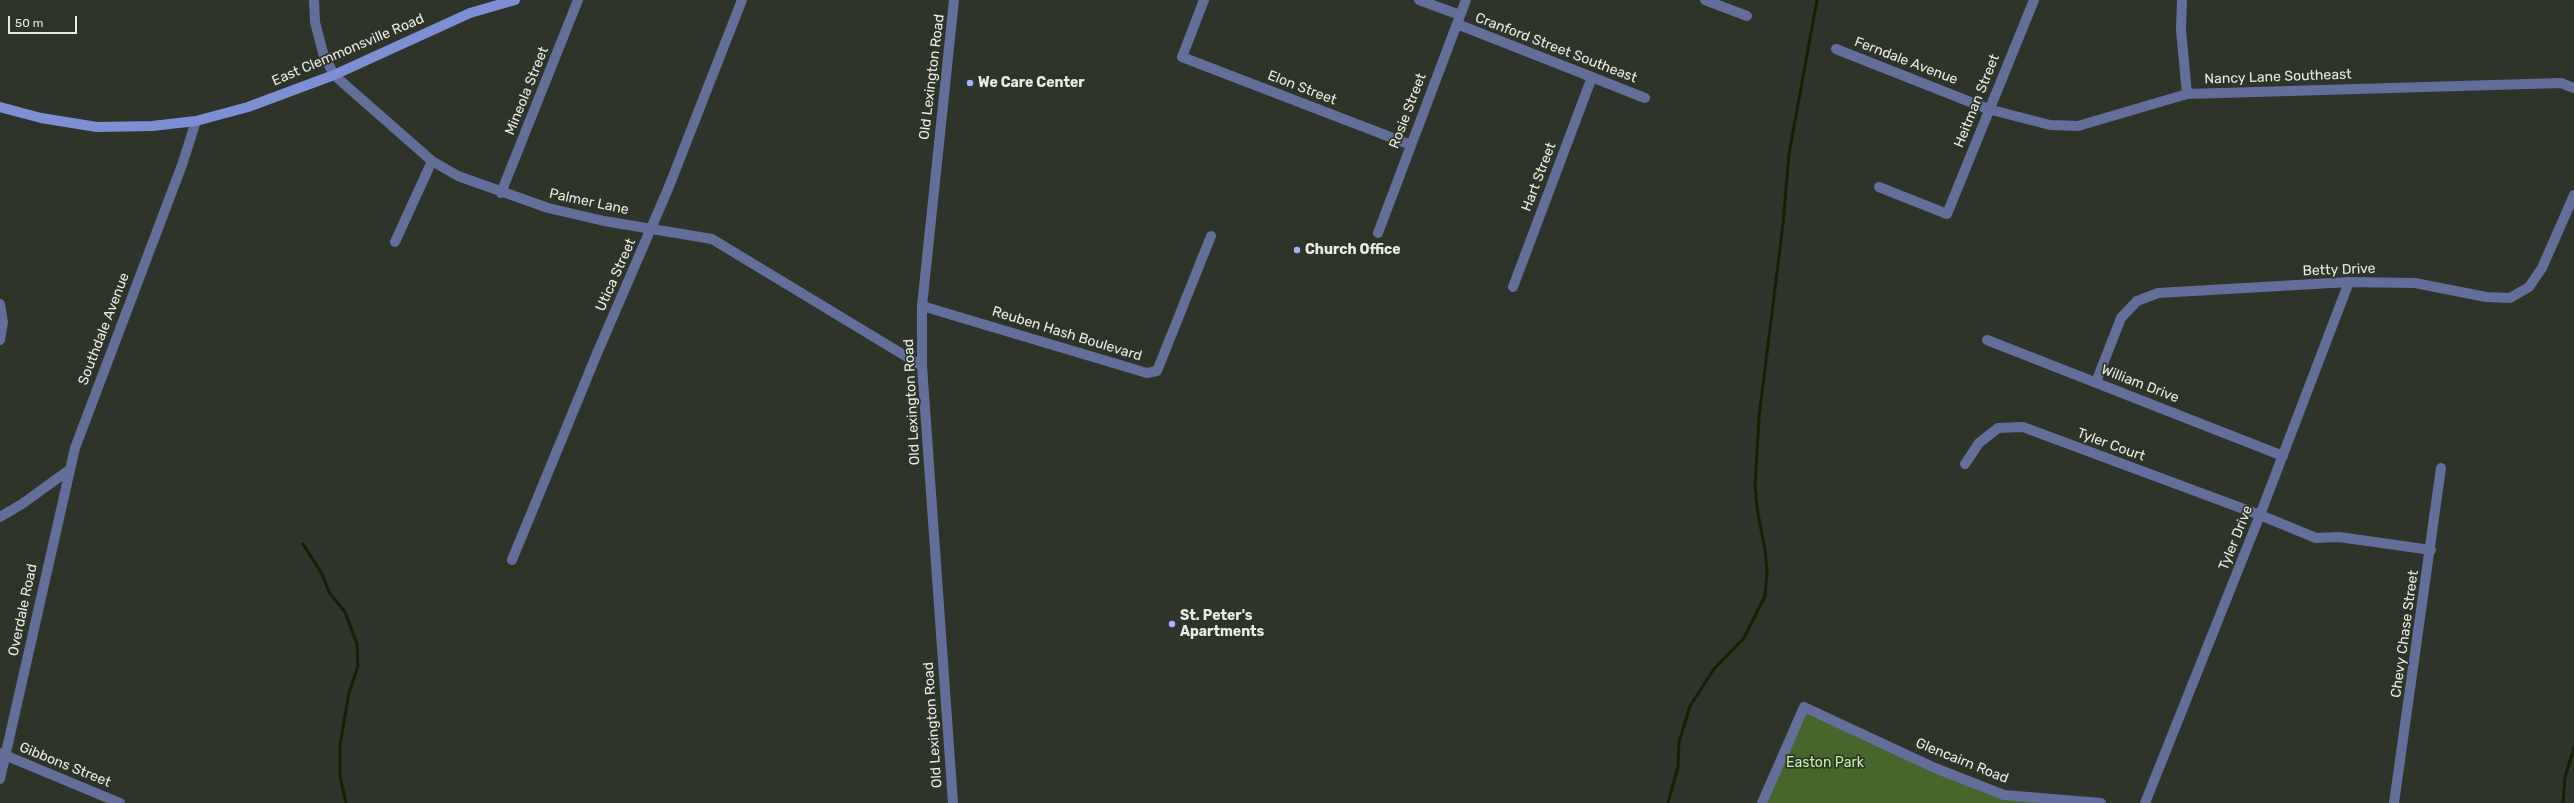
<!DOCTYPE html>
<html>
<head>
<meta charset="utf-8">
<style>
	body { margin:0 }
	#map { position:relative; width:2574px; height:803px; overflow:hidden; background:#2e3429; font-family:Rubik,sans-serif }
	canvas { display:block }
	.scale { position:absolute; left:8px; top:16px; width:69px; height:18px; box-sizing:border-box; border:2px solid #e8ece5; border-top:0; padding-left:5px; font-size:12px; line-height:14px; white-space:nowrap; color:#e8ece5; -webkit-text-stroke:3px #2e3429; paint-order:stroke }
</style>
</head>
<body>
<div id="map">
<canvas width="2574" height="803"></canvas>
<div class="scale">50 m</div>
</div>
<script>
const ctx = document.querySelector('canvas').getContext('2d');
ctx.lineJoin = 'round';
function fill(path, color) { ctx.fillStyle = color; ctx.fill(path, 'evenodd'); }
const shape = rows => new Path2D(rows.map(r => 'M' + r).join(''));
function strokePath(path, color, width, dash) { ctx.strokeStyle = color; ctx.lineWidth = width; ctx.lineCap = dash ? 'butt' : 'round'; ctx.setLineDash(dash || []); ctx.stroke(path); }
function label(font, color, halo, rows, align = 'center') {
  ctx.font = font + ' Rubik,sans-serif'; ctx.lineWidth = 3.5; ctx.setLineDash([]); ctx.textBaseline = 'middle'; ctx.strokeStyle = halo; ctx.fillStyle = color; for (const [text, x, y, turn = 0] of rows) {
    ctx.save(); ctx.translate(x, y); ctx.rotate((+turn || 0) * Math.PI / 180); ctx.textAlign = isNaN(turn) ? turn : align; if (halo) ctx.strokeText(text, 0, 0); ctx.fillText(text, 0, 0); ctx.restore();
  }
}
fill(shape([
	[1804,707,2004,795,2101,803,1762,803]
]), '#47662b');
strokePath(shape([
	[303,544,322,574,329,592,345,612,357,644,358,666,349,693,340,745,340,776,346,803],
	[1668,803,1678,767,1679,742,1690,706,1714,669,1744,638,1765,596,1767,571,1765,549,1758,514,1755,487,1759,417,1783,224,1789,154,1817,0],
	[2563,803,2565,777,2574,748]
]), '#112102', 3);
strokePath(shape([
	[314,0,315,22,323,53,334,75,432,161,458,176,548,208,604,221,712,239,922,366],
	[1204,0,1182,57,1411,145],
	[1419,0,1460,15],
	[1705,0,1747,16],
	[2182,0,2181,30,2187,94],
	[1457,24,1645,98],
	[1836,49,1988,109,2050,125,2078,126,2187,94,2561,83,2574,88],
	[1879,187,1947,214,2034,0],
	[501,193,578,0],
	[1378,233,1466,0],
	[395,242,432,161],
	[1513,287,1592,77],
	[0,304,3,322,0,340],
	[922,306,1147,373,1157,371,1211,236],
	[1987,340,2283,456],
	[2096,382,2121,318,2137,301,2158,293,2349,282,2415,283,2486,297,2510,298,2529,287,2542,268,2574,195],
	[1965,464,1979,443,1998,428,2023,427,2260,515,2316,538,2339,537,2431,550],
	[0,517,22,504,69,470],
	[512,560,598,351,668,189,742,0],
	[0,753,120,803],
	[0,779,75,448,182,165,196,121],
	[1762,803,1804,707,1935,768,2004,795,2101,803],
	[2145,803,2260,515,2349,282],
	[2394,803,2441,468]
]), '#636e9b', 10);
strokePath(shape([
	[953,803,922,366,922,306,954,0]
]), '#636e9b', 10);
strokePath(shape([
	[0,107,41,118,97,127,152,126,196,121,248,107,334,75,470,13,515,0]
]), '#7e8fd6', 10);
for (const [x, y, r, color] of [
	[970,83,4,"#a0b3fd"],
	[1297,250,4,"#a0b3fd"],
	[1172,624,4,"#a0b3fd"]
]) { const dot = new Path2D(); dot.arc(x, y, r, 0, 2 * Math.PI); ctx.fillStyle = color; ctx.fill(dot); strokePath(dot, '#2e3429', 1.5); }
label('14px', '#e8ece5', '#2e3429', [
	["Cranford Street Southeast",1556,48,21],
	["East Clemmonsville Road",348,50,-23],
	["Ferndale Avenue",1906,61,21],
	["Old Lexington Road",932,77,-83],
	["Nancy Lane Southeast",2278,77,-2],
	["Elon Street",1302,88,21],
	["Mineola Street",527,91,-68],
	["Heitman Street",1977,101,-68],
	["Rosie Street",1408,111,-69],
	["Hart Street",1539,177,-69],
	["Palmer Lane",589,202,12],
	["Betty Drive",2339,270,-2],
	["Utica Street",616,275,-66],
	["Southdale Avenue",104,329,-69],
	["Reuben Hash Boulevard",1067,334,17],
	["William Drive",2140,384,21],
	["Old Lexington Road",912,402,-93],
	["Tyler Court",2111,445,20],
	["Tyler Drive",2236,538,-68],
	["Overdale Road",23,610,-78],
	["Chevy Chase Street",2405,634,-82],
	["Old Lexington Road",933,725,-94],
	["Glencairn Road",1962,761,22],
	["Gibbons Street",65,765,22]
]);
label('bold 14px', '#e8ece5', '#2e3429', [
	["We Care Center",978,83],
	["Church Office",1305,250],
	["St. Peter's",1180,616],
	["Apartments",1180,632]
], 'left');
label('14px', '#c3f59c', '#2e3429', [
	["Easton Park",1825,763]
]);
</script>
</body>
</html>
